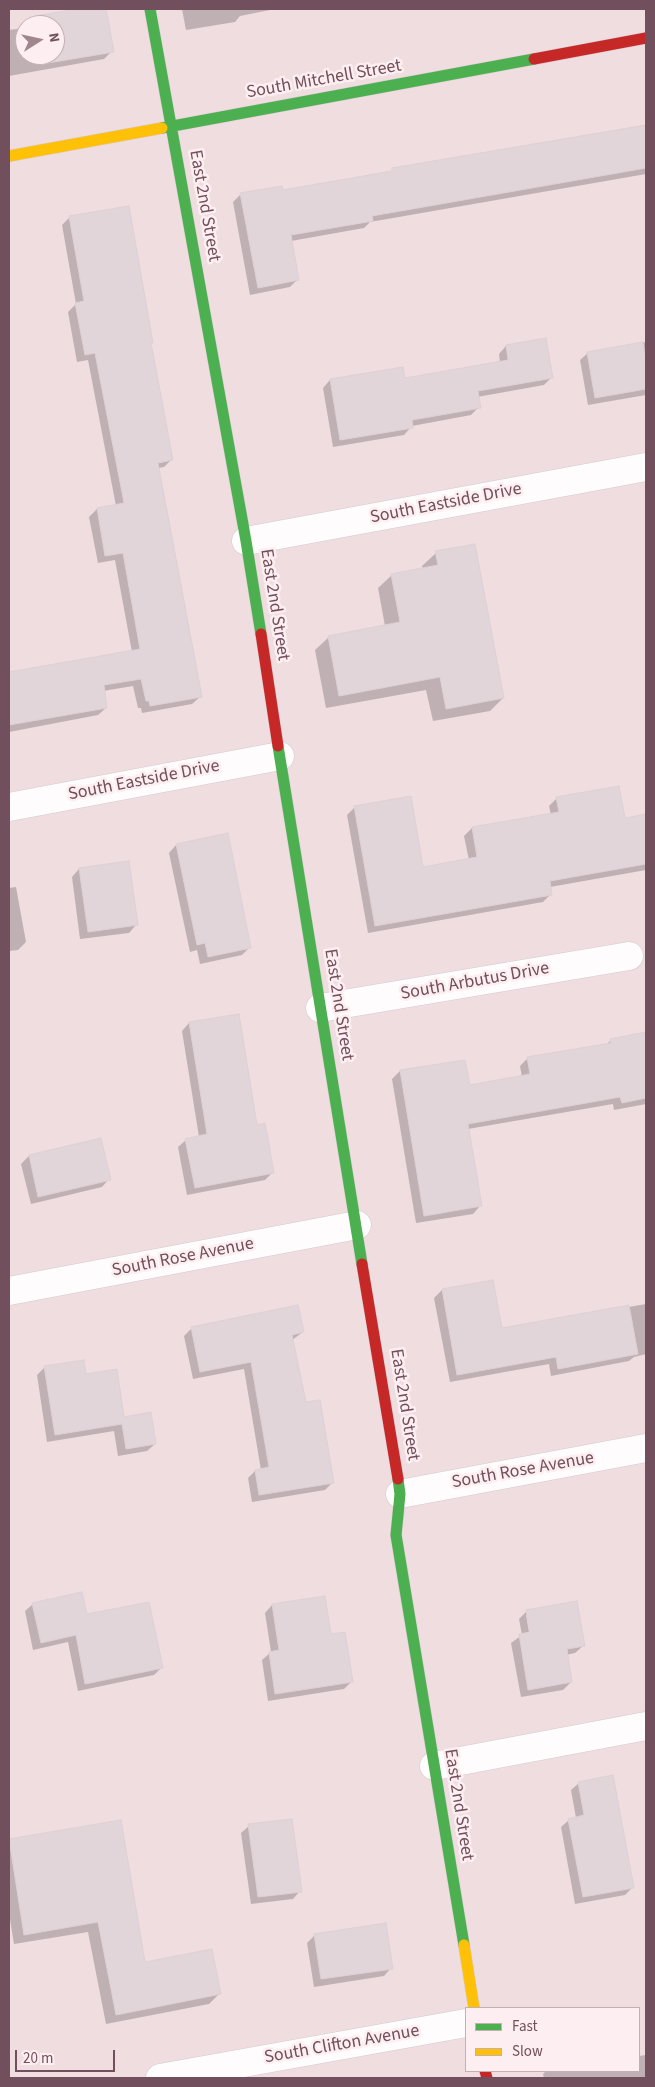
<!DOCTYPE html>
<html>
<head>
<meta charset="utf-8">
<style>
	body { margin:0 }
	#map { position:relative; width:655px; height:2087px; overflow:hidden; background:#f6edee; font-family:"Source Sans 3",sans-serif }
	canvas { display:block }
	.frame { position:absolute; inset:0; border:10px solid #724f5c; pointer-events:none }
	.legend { position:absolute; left:465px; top:2007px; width:175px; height:65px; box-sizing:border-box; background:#fdeff1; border:1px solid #c5afb5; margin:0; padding:6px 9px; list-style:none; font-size:15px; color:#724f5c }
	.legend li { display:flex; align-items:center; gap:10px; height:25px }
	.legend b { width:25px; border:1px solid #c5afb5 }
	.north { position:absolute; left:15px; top:15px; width:50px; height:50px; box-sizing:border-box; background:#fdeff1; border:1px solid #c5afb5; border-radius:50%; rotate:80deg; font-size:14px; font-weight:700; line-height:20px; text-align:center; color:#724f5c }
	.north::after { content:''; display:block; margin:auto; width:18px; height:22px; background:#a0868f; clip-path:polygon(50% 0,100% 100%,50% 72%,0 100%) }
	.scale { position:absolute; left:15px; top:2050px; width:100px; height:22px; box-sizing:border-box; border:2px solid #724f5c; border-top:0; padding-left:6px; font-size:15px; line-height:18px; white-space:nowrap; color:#724f5c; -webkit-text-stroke:4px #fdeff1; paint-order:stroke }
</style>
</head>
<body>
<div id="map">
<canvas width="655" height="2087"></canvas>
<div class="frame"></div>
<ul class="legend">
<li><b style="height:6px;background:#4caf50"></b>Fast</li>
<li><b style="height:6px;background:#ffc107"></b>Slow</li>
</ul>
<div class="north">N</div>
<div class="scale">20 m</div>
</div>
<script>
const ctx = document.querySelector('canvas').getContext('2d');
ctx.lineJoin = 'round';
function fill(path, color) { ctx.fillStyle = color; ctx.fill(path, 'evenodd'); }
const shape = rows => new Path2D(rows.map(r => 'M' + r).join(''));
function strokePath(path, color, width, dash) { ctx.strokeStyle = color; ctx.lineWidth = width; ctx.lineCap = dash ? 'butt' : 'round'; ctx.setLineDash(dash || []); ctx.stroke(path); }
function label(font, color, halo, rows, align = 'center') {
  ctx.font = font + ' "Source Sans 3",sans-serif'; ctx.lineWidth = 5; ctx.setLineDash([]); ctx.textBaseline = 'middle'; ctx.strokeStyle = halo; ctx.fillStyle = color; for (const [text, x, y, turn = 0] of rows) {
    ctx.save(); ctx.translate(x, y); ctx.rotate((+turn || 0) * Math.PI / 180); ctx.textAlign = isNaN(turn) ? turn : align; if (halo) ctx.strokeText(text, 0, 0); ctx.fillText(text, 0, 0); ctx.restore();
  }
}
fill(shape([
	[9,9,646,9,646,2078,9,2078],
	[25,25,55,25,55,55,25,55],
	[466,2008,639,2008,639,2071,466,2071]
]), '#efdde0');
fill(shape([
	[85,9,105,9,112,51,104,59,9,76,9,30,25,28,25,55,55,55,55,25,27,25,34,18],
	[182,9,275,9,240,16,235,22,186,30],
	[646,125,646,174,370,222,364,228,291,241,298,279,290,287,250,295,233,202,241,194,282,192],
	[70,217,152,343,150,345,172,459,164,467,158,468,200,697,192,704,142,713,141,708,138,708,133,686,103,691,106,708,98,715,9,732,9,682,36,677,132,652,115,560,98,563,89,517,97,509,116,506,88,360,77,362,68,312,76,304,62,225],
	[646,342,646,395,588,405,580,360,588,353],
	[506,346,552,377,544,385,477,397,479,407,471,415,412,426,404,435,333,447,323,388,330,380,404,379,500,362,499,354],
	[436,553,503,698,490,711,433,721,426,690,326,708,315,650,329,637,385,626,378,588,392,575,423,569,422,566],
	[557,798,624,819,646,815,646,870,550,887,551,894,543,902,368,933,347,815,355,807,422,868,469,860,464,836,472,828,551,815,549,806],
	[176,845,250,947,242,955,200,964,197,950,190,952,169,853],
	[79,869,136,925,129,933,80,939,72,877],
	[16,887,26,942,18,950,9,951,9,888],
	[189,1023,256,1126,273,1172,265,1180,187,1195,178,1147,186,1140,199,1137,182,1031],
	[646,1034,646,1104,614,1110,613,1104,468,1129,480,1206,473,1214,416,1223,392,1079,400,1071,464,1061,468,1086,522,1077,520,1066,528,1058,606,1045,611,1040],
	[100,1140,109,1179,102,1187,31,1204,21,1164,29,1156],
	[492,1281,501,1329,646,1304,646,1354,634,1357,629,1361,551,1376,549,1364,450,1382,434,1298,442,1290],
	[192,1328,303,1332,292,1340,305,1404,333,1482,325,1490,252,1502,248,1478,255,1471,261,1470,244,1369,193,1379,184,1336],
	[45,1367,85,1375,123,1418,155,1444,147,1451,118,1456,114,1431,47,1442,37,1375],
	[33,1604,161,1668,154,1675,78,1691,68,1642,33,1650,25,1611],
	[272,1605,330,1636,351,1682,344,1689,268,1701,262,1660,271,1652,265,1613],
	[527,1611,583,1646,575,1653,566,1655,571,1682,563,1690,521,1697,511,1643,522,1635,519,1619],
	[526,1615,528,1615,532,1638,530,1638],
	[579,1783,633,1887,625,1895,575,1904,561,1827,569,1820,576,1818,571,1790],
	[120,1821,144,1964,219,1994,209,2004,106,2024,88,1932,14,1944,9,1913,9,1840],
	[249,1826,300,1891,293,1899,251,1904,241,1833],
	[315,1935,391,1968,384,1976,314,1987,307,1943],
	[646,2055,646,2078,544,2078,543,2074,546,2071,639,2071,639,2056]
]), '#0003');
const building = shape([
	[78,9,106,9,114,52,42,64,41,55,55,55,55,25,35,25,34,16,78,9],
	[646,125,646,168,372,216,373,221,291,235,299,280,258,288,240,193,282,186,283,190,392,171,392,168,646,125],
	[129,206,153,343,151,343,173,460,158,463,202,697,150,706,149,701,146,701,141,679,104,685,107,708,9,725,9,672,140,649,123,553,105,556,97,508,124,503,95,353,85,355,75,303,84,301,69,216,129,206],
	[546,338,553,378,478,391,481,408,412,420,413,428,340,440,330,379,403,367,405,378,508,360,506,345,546,338],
	[643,342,646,363,646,389,595,398,587,352,643,342],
	[475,544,504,698,446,709,440,677,339,696,328,636,400,622,391,574,438,565,435,551,475,544],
	[619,786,625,818,646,814,646,864,550,881,552,895,375,926,354,806,411,796,423,867,477,857,472,827,559,812,556,797,619,786],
	[228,833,251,948,208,957,205,943,197,945,176,844,228,833],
	[129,861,138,925,88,932,79,868,129,861],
	[239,1014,257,1125,265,1123,274,1173,195,1188,185,1139,207,1134,189,1022,239,1014],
	[646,1032,646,1098,622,1103,620,1097,468,1124,482,1206,424,1216,400,1070,465,1060,470,1085,530,1074,527,1057,611,1043,610,1039,646,1032],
	[101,1138,111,1180,38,1197,29,1155,101,1138],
	[493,1280,502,1328,629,1305,638,1354,558,1369,556,1357,457,1375,442,1289,493,1280],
	[298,1305,304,1332,292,1335,306,1402,320,1400,334,1483,259,1495,255,1470,269,1467,251,1362,200,1372,191,1327,298,1305],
	[84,1360,86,1374,117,1369,124,1417,151,1412,156,1444,126,1449,122,1424,55,1435,44,1366,84,1360],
	[82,1592,87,1614,149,1602,163,1668,85,1684,76,1635,41,1643,32,1603,82,1592],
	[325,1596,331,1634,345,1632,353,1682,275,1694,269,1652,279,1650,272,1604,325,1596],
	[577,1601,585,1646,567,1649,572,1682,528,1690,519,1634,530,1632,526,1610,577,1601],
	[613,1775,634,1888,583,1897,568,1819,584,1815,578,1782,613,1775],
	[292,1819,302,1892,258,1897,248,1824,292,1819],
	[121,1820,145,1962,212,1949,221,1994,116,2015,98,1922,24,1935,9,1839,121,1820],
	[386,1923,393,1969,321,1979,314,1934,386,1923]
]);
fill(building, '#e2d5d9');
strokePath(building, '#ded0d4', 1);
const street = shape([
	[246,541,646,467],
	[9,807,280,756],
	[320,1008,629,956],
	[9,1291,357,1225],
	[400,1494,646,1448],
	[434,1766,646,1726],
	[160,2078,466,2023]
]);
const fast = shape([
	[150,9,246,541,261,634],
	[162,128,534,59],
	[278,746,362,1264],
	[398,1479,400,1494,396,1535,464,1945]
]);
const slow = shape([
	[9,156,162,128],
	[464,1945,474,2008]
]);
const jam = shape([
	[534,59,646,38],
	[261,634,278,746],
	[362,1264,398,1479],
	[485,2071,487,2078]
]);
strokePath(street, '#d4cacc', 29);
strokePath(fast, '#d6cace', 12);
strokePath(slow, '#d6cace', 12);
strokePath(jam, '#d6cace', 12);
strokePath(street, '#fefcfc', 28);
strokePath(fast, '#4caf50', 11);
strokePath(slow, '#ffc107', 11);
strokePath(jam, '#c62828', 11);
label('18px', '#724f5c', '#fdeff1', [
	["South Mitchell Street",324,80,-10],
	["East 2nd Street",204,206,80],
	["South Eastside Drive",446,504,-11],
	["East 2nd Street",274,605,81],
	["South Eastside Drive",144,781,-11],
	["South Arbutus Drive",475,982,-10],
	["East 2nd Street",338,1005,81],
	["South Rose Avenue",183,1258,-11],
	["East 2nd Street",404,1405,81],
	["South Rose Avenue",523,1471,-10],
	["East 2nd Street",458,1805,81],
	["South Clifton Avenue",342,2045,-10]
]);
</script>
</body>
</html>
